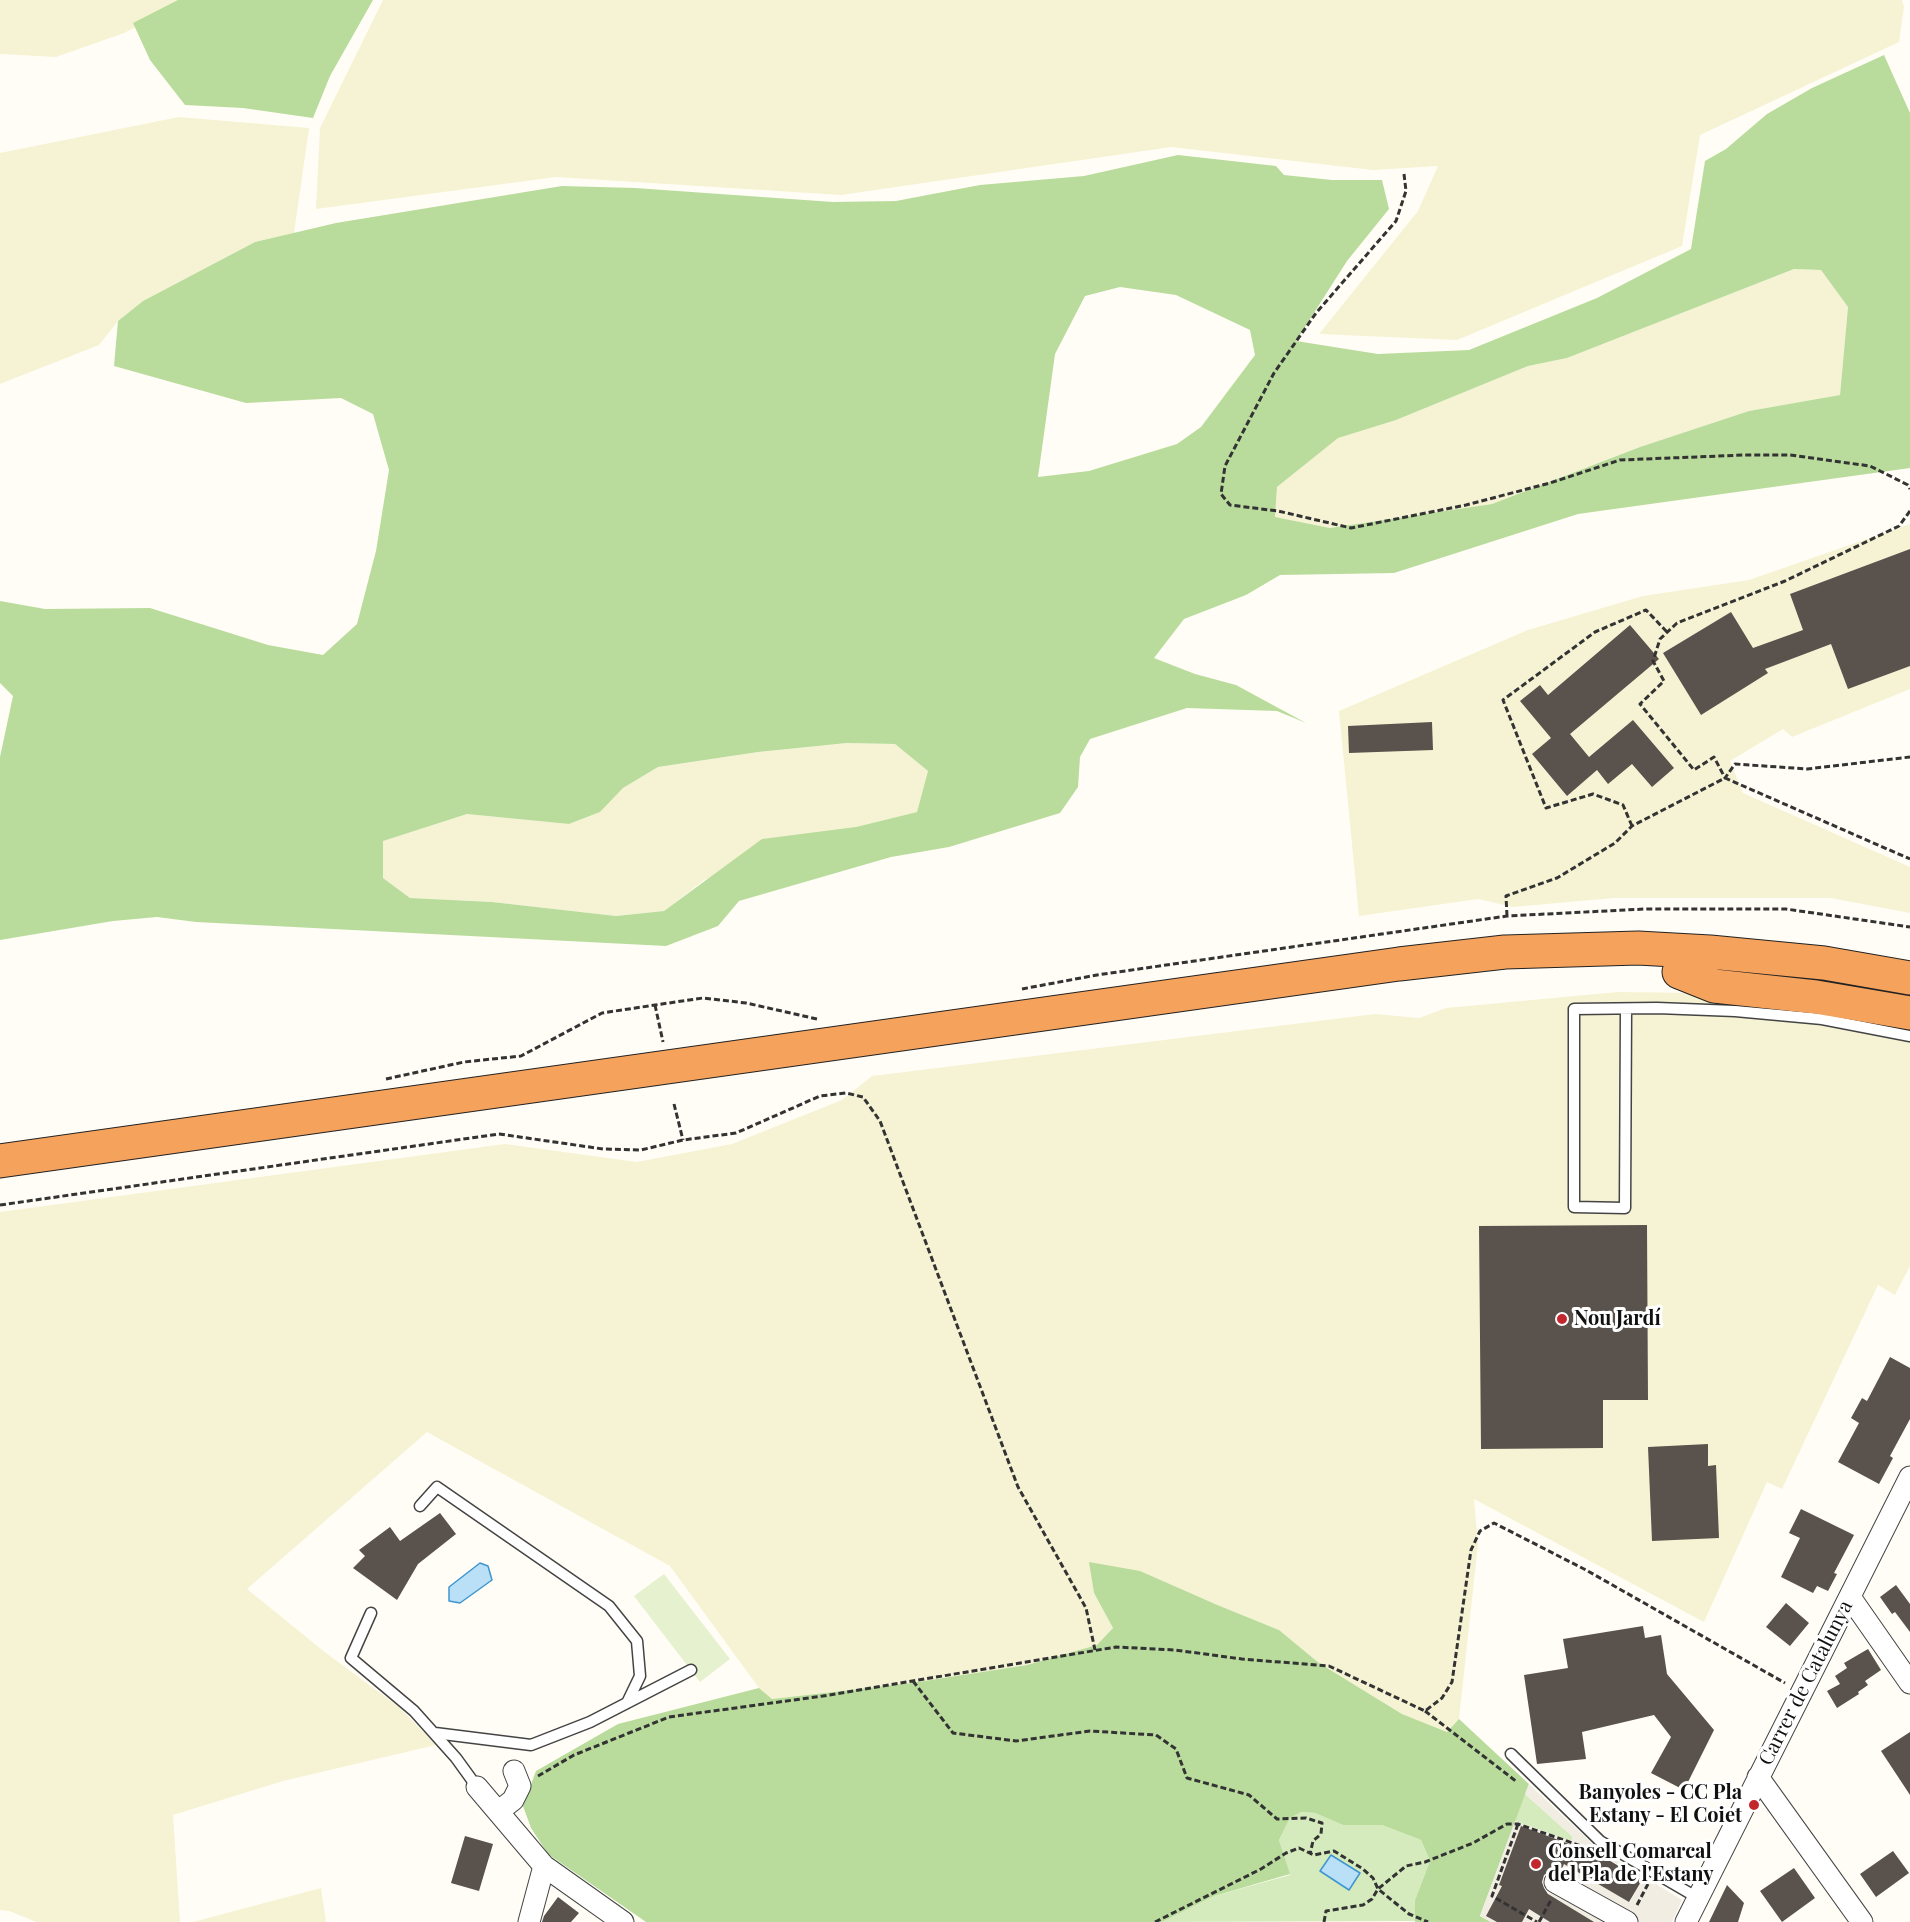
<!DOCTYPE html>
<html>
<head>
<meta charset="utf-8">
<style>
	body { margin:0 }
	canvas { display:block; background:#fffdf5 }
</style>
</head>
<body>
<canvas width="1910" height="1922"></canvas>
<script>
const ctx = document.querySelector('canvas').getContext('2d');
ctx.lineJoin = 'round';
function fill(path, color) { ctx.fillStyle = color; ctx.fill(path, 'evenodd'); }
const shape = rows => new Path2D(rows.map(r => 'M' + r).join(''));
function strokePath(path, color, width, dash) { ctx.strokeStyle = color; ctx.lineWidth = width; ctx.lineCap = dash ? 'butt' : 'round'; ctx.setLineDash(dash || []); ctx.stroke(path); }
function label(font, color, halo, rows, align = 'center') {
  ctx.font = font + ' "Playfair Display",serif'; ctx.lineWidth = 6; ctx.setLineDash([]); ctx.textBaseline = 'middle'; ctx.strokeStyle = halo; ctx.fillStyle = color; for (const [text, x, y, turn = 0] of rows) {
    ctx.save(); ctx.translate(x, y); ctx.rotate((+turn || 0) * Math.PI / 180); ctx.textAlign = isNaN(turn) ? turn : align; if (halo) ctx.strokeText(text, 0, 0); ctx.fillText(text, 0, 0); ctx.restore();
  }
}
fill(shape([
	[0,0,189,0,124,33,56,57,0,54],
	[383,0,1902,0,1904,7,1899,42,1700,135,1682,246,1457,340,1319,334,1418,211,1438,166,1373,170,1171,147,841,195,556,177,316,209,320,128],
	[179,117,309,128,294,233,255,242,143,301,118,321,99,345,0,384,0,153],
	[1794,269,1821,270,1848,307,1840,395,1749,411,1640,447,1492,504,1330,528,1275,517,1277,487,1338,437,1396,420,1528,366,1567,358],
	[1910,524,1910,689,1792,737,1783,729,1730,761,1743,793,1910,867,1910,913,1831,898,1614,898,1513,907,1478,899,1359,916,1339,711,1528,630,1643,596,1749,580],
	[847,743,895,744,928,771,917,812,856,827,704,880,664,911,616,916,492,902,410,898,383,878,382,841,467,814,569,824,600,812,623,788,658,767,758,752],
	[1618,992,1705,993,1910,1019,1910,1266,1895,1295,1878,1285,1782,1489,1767,1482,1704,1622,1474,1499,1478,1544,1459,1719,1447,1732,1402,1714,1319,1663,1279,1630,1215,1604,1090,1562,1094,1593,1113,1628,1098,1645,1027,1665,911,1683,772,1699,759,1688,670,1566,427,1432,247,1589,326,1653,399,1707,436,1745,283,1781,173,1815,180,1922,37,1922,9,1911,0,1910,0,1212,505,1144,637,1162,732,1144,842,1100,872,1076,1375,1014,1419,1018,1446,1008],
	[321,1888,326,1922,193,1922]
]), '#f6f3d4');
fill(shape([
	[1525,1794,1573,1837,1571,1841,1515,1821],
	[1300,1812,1315,1813,1343,1825,1382,1825,1421,1840,1430,1861,1415,1900,1416,1921,1162,1922,1214,1896,1290,1875,1279,1840,1290,1818]
]), '#d5ebbd');
fill(shape([
	[178,0,373,0,330,76,313,118,243,108,185,105,150,60,133,23],
	[1884,55,1910,113,1910,468,1578,514,1394,573,1280,575,1246,595,1184,619,1154,658,1195,674,1236,685,1306,723,1277,711,1187,708,1090,739,1080,757,1078,787,1060,813,949,847,891,857,739,901,718,926,666,946,196,922,157,917,113,921,0,940,0,757,13,696,0,683,0,601,45,609,150,608,268,645,323,655,357,624,376,551,389,470,373,414,341,398,246,403,114,366,118,321,143,301,255,242,336,223,562,186,635,188,833,202,896,201,980,185,1084,176,1178,155,1276,166,1284,175,1332,180,1382,180,1389,209,1347,261,1296,341,1378,354,1469,350,1597,298,1691,249,1705,161,1726,149,1767,114,1812,88],
	[1794,269,1821,270,1848,307,1840,395,1749,411,1640,447,1492,504,1330,528,1275,517,1277,487,1338,438,1396,420,1528,366,1567,358],
	[1120,287,1176,295,1250,330,1255,355,1201,427,1177,444,1089,471,1038,477,1055,354,1085,296],
	[847,743,895,744,928,771,917,812,856,827,762,839,664,911,616,916,492,902,410,898,383,878,383,841,467,814,569,824,600,812,623,788,658,767,758,752],
	[1089,1562,1140,1571,1215,1604,1279,1630,1319,1663,1402,1714,1447,1732,1459,1719,1529,1784,1480,1916,1491,1922,1415,1922,1415,1900,1430,1861,1421,1840,1382,1825,1343,1825,1315,1813,1301,1812,1290,1818,1279,1840,1290,1874,1214,1896,1162,1922,646,1922,548,1854,531,1828,523,1806,536,1771,618,1724,759,1688,772,1699,911,1683,1027,1665,1097,1645,1113,1628,1094,1593]
]), '#b9dc9c');
fill(shape([
	[664,1574,730,1659,700,1682,634,1596]
]), '#e6f2cf');
fill(shape([
	[1529,1784,1596,1847,1682,1900,1672,1922,1594,1922,1544,1918,1550,1922,1522,1922,1486,1916,1497,1922,1491,1922,1480,1916,1515,1821,1571,1841,1573,1837,1525,1794],
	[1521,1826,1574,1846,1540,1910,1500,1885],
	[1587,1847,1642,1879,1630,1902,1574,1870]
]), '#f1ede2');
const water = shape([
	[480,1563,488,1566,492,1580,460,1603,449,1601,449,1587,480,1563],
	[1331,1855,1360,1873,1349,1890,1320,1871,1331,1855]
]);
fill(water, '#b9e0f7');
strokePath(water, '#3f96cf', 1.5);
fill(shape([
	[1910,549,1910,666,1848,689,1831,644,1765,669,1768,673,1701,715,1663,653,1731,612,1753,648,1803,630,1790,594],
	[1630,625,1659,659,1570,734,1589,757,1633,720,1674,768,1652,787,1632,764,1608,784,1597,770,1567,796,1532,754,1551,738,1520,701,1540,685,1548,695],
	[1432,722,1433,750,1349,753,1348,726],
	[1647,1225,1648,1400,1603,1400,1603,1448,1481,1449,1479,1226],
	[1890,1357,1910,1368,1910,1419,1890,1456,1893,1458,1879,1484,1838,1462,1859,1423,1851,1418,1862,1398,1867,1401],
	[1708,1444,1708,1466,1716,1465,1719,1538,1652,1541,1648,1447],
	[1801,1509,1854,1535,1834,1573,1837,1574,1828,1591,1817,1586,1813,1593,1781,1577,1800,1538,1789,1533],
	[440,1513,456,1534,418,1564,397,1600,353,1568,365,1556,359,1550,390,1527,400,1541],
	[1896,1585,1910,1604,1910,1632,1895,1612,1892,1614,1880,1597],
	[1786,1603,1809,1623,1790,1646,1766,1627],
	[1643,1626,1645,1638,1661,1635,1667,1674,1714,1730,1684,1790,1651,1773,1671,1737,1654,1715,1582,1732,1586,1759,1537,1764,1524,1675,1568,1668,1563,1639],
	[1868,1649,1881,1670,1865,1681,1868,1685,1858,1692,1859,1694,1837,1708,1827,1691,1840,1684,1835,1676,1847,1668,1844,1663],
	[1910,1732,1910,1795,1881,1751],
	[1521,1826,1585,1850,1587,1847,1642,1880,1629,1902,1564,1864,1561,1871,1554,1869,1544,1875,1542,1882,1544,1888,1548,1894,1594,1922,1550,1922,1529,1909,1522,1922,1497,1922,1486,1916,1502,1886,1499,1885],
	[465,1836,493,1844,479,1891,451,1883],
	[1893,1851,1909,1873,1876,1897,1860,1874],
	[1794,1868,1815,1898,1782,1922,1760,1891],
	[1727,1885,1744,1903,1738,1922,1709,1922],
	[558,1897,579,1913,571,1922,542,1922,544,1916]
]), '#5a524d');
const lane = shape([
	[1626,1009,1625,1208,1574,1207,1574,1009,1657,1008,1735,1011,1822,1019,1910,1036],
	[420,1506,437,1487,609,1606,637,1641,640,1676,627,1703],
	[371,1613,351,1658,414,1711,456,1758,477,1787],
	[435,1733,531,1745,590,1722,691,1670],
	[1511,1754,1600,1841,1698,1898]
]);
const street = shape([
	[1850,1597,1910,1683],
	[1758,1777,1862,1922],
	[477,1787,544,1866],
	[499,1811,513,1800,520,1786,514,1771],
	[1555,1882,1627,1922],
	[529,1922,544,1866,623,1922],
	[1686,1922,1910,1477]
]);
const highway = shape([
	[1679,972,1714,986,1816,997,1910,1013],
	[0,1161,1399,964,1505,952,1638,948,1710,952,1824,963,1910,978]
]);
strokePath(lane, '#444', 13);
strokePath(street, '#444', 23);
strokePath(highway, '#222', 35);
strokePath(shape([
	[1404,174,1406,191,1396,221,1316,313,1274,373,1225,466,1221,494,1230,505,1278,511,1351,528,1466,505,1550,483,1620,460,1745,455,1790,455,1870,466,1908,485,1910,489],
	[1910,511,1899,526,1785,581,1677,623,1660,639,1653,661,1664,681,1640,704,1694,770,1714,757,1725,778,1735,764,1807,769,1910,757],
	[1632,826,1623,805,1593,794,1546,808,1503,700,1595,632,1646,610,1667,632],
	[1507,916,1506,896,1557,878,1615,843,1632,826,1725,778,1910,859],
	[1022,989,1097,975,1507,916,1645,909,1786,909,1910,927],
	[655,1005,663,1042],
	[386,1079,464,1062,521,1056,602,1013,655,1005,703,998,746,1003,817,1019],
	[674,1104,683,1140],
	[0,1205,499,1134,603,1149,641,1150,683,1140,736,1133,820,1096,846,1093,863,1097,880,1121,1018,1487,1086,1608,1095,1650],
	[913,1681,953,1733,1016,1741,1090,1731,1156,1735,1176,1749,1187,1778,1249,1795,1277,1819,1306,1818,1322,1823,1321,1834,1313,1841,1310,1854],
	[1425,1711,1517,1782],
	[538,1776,574,1755,669,1717,823,1696,1116,1647,1175,1650,1242,1659,1329,1666,1425,1711,1442,1698,1452,1682,1471,1550,1480,1531,1494,1523,1586,1570,1785,1683],
	[1518,1824,1492,1896,1537,1922],
	[1569,1868,1581,1845],
	[1637,1905,1648,1884],
	[1155,1922,1261,1869,1286,1853,1299,1848,1314,1855,1334,1851,1363,1869,1373,1878,1378,1889,1409,1914,1428,1922],
	[1324,1922,1326,1911,1363,1905,1372,1899,1378,1889,1406,1866,1425,1862,1473,1843,1507,1824,1518,1824,1581,1846],
	[1539,1922,1551,1900]
]), '#333', 3, [6, 3]);
strokePath(lane, '#fff', 10);
strokePath(street, '#fff', 21);
strokePath(highway, '#f5a25d', 33);
for (const [x, y, r, color] of [
	[1562,1319,6,"#c4262e"],
	[1754,1805,6,"#c4262e"],
	[1536,1864,6,"#c4262e"]
]) { const dot = new Path2D(); dot.arc(x, y, r, 0, 2 * Math.PI); ctx.fillStyle = color; ctx.fill(dot); strokePath(dot, '#fff', 2); }
label('bold 20px', '#111', '#fff', [
	["Nou Jardí",1574,1319],
	["Banyoles - CC Pla",1742,1793,"right"],
	["Estany - El Coiet",1742,1816,"right"],
	["Consell Comarcal",1548,1852],
	["del Pla de l'Estany",1548,1875]
], 'left');
label('20px', '#111', '#fff', [
	["Carrer de Catalunya",1806,1683,-63]
]);
</script>
</body>
</html>
